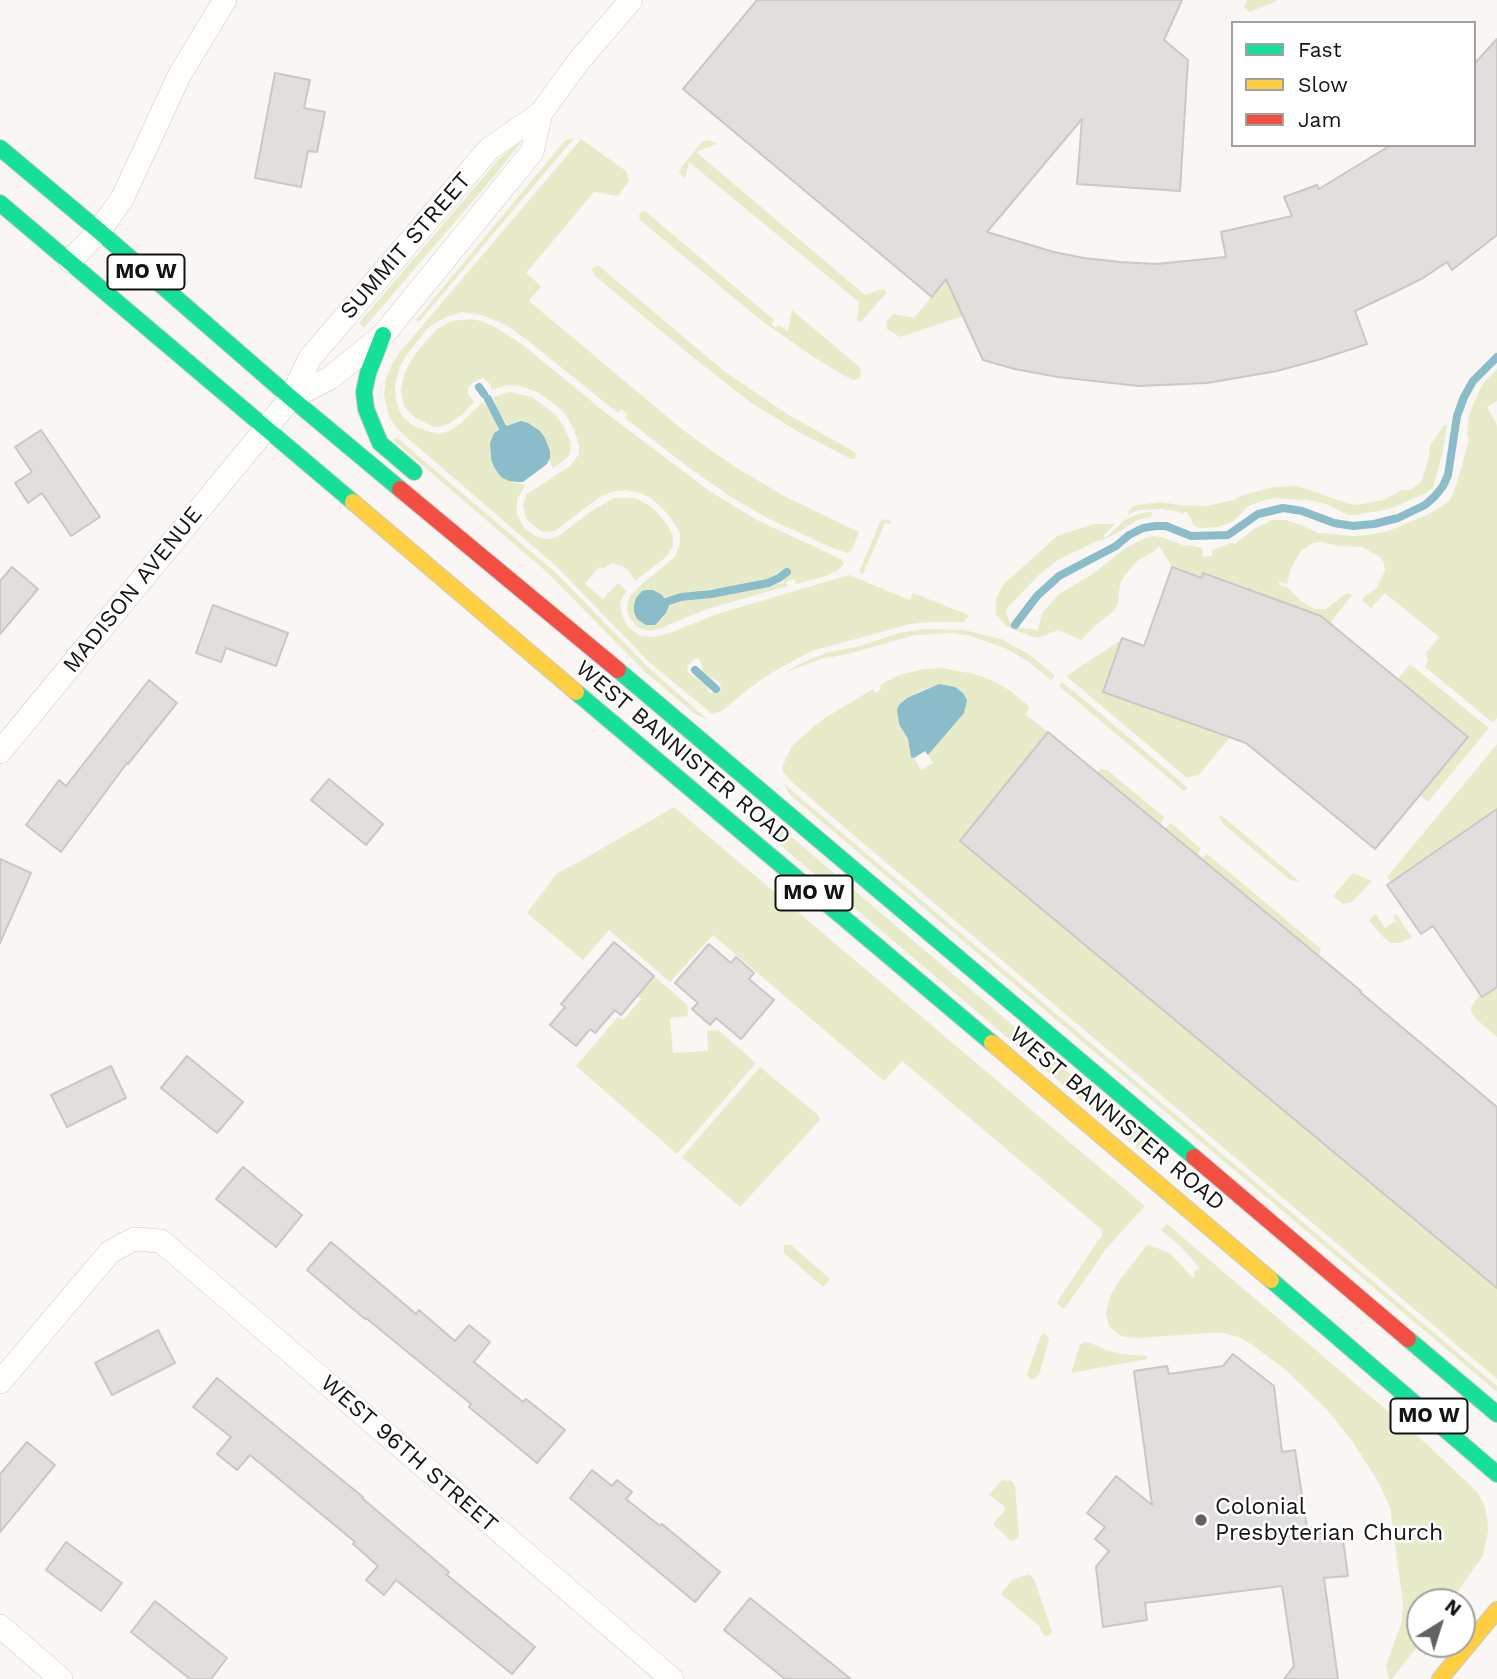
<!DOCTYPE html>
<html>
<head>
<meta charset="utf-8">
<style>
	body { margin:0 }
	#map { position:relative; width:1497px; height:1679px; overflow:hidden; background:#f9f6f4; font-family:"Work Sans",sans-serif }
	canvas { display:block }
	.legend { position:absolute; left:1231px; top:21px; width:245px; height:126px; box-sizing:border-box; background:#fff; border:2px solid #a1a1a0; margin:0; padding:9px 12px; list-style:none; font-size:21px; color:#141312 }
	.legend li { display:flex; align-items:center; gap:14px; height:35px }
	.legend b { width:35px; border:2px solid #a1a1a0 }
	.north { position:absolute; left:1406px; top:1588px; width:70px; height:70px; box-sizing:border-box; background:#fff; border:2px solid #a1a1a0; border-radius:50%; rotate:38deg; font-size:19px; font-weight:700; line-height:28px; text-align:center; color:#141312 }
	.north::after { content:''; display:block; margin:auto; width:24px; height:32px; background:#646261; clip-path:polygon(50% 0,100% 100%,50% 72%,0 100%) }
</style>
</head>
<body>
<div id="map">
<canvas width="1497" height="1679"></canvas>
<ul class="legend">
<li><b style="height:9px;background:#16e098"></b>Fast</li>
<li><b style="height:9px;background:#ffcf43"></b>Slow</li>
<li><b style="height:9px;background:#f24e42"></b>Jam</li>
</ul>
<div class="north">N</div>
</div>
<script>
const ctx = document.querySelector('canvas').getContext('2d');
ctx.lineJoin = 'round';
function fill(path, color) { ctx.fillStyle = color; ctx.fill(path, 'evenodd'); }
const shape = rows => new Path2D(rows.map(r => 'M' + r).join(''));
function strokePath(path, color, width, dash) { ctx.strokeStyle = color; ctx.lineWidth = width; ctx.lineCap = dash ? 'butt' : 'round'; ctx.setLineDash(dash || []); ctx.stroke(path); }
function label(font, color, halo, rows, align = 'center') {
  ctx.font = font + ' "Work Sans",sans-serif'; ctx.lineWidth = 5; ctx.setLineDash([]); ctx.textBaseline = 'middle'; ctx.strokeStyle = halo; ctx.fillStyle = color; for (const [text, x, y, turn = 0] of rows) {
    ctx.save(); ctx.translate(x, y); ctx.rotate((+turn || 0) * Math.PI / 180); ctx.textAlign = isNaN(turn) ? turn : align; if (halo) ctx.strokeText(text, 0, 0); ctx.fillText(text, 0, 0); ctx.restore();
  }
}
fill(shape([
	[1247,0,1279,0,1250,12,1244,7],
	[574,138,419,322,416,320,563,143,566,140],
	[581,139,626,171,629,181,618,196,594,192,526,273,541,286,529,301,683,430,712,451,737,468,784,496,859,532,851,551,847,553,835,549,769,519,731,497,688,467,625,418,627,414,621,409,618,413,527,340,506,325,481,315,462,312,444,318,428,328,408,353,400,366,395,385,396,402,402,416,411,424,418,428,439,434,449,431,460,424,482,403,489,406,499,429,494,433,490,443,491,459,509,481,522,484,525,486,517,499,517,514,524,528,537,537,547,539,557,537,590,512,614,498,635,498,647,504,657,512,668,526,673,537,673,546,666,557,635,581,628,570,622,566,612,563,602,569,599,567,585,584,603,599,618,583,627,591,623,596,620,604,622,616,628,627,641,636,654,637,667,634,717,614,849,575,910,600,913,593,969,615,964,622,929,622,910,624,812,651,778,669,752,686,722,711,712,714,650,663,556,566,397,429,389,416,384,395,386,378,392,364,400,352],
	[696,658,699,658,702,666,703,673,720,683,721,690,718,692,710,693,707,689,707,686,688,672,687,666],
	[709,140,717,144,696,152,865,295,882,289,886,291,886,293,861,322,857,321,859,302,689,162,685,178,681,175,679,172,682,166,702,142],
	[519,142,519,145,495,175,364,328,359,323,498,160],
	[642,211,646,212,774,320,771,324,776,328,779,325,788,331,792,310,857,365,861,370,860,378,853,380,843,375,812,356,762,321,640,220,639,215],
	[596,266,599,266,724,371,787,414,855,452,856,455,855,459,851,459,802,434,753,404,732,388,690,355,594,275,592,269],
	[946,279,963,316,900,337,887,329,886,322,893,314,914,318],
	[470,319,481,321,495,327,523,345,606,413,711,492,759,521,841,559,844,564,837,571,825,576,796,584,794,579,786,582,787,586,704,610,659,629,649,631,637,627,629,617,627,609,628,601,631,595,643,583,675,557,680,544,680,534,676,526,665,511,651,498,641,493,626,490,615,491,601,496,555,531,546,532,539,530,528,521,525,515,523,504,527,494,570,466,579,454,579,445,574,430,566,415,558,407,537,392,520,386,507,385,491,390,491,385,483,378,476,381,468,387,468,394,474,402,463,414,448,424,440,427,434,427,415,418,404,406,401,390,404,375,409,364,416,353,437,329,452,321],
	[783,570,787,572,783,583,734,593,678,602,669,606,661,620,662,595,664,599,689,592,736,586,767,579],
	[1497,369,1497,401,1487,407,1497,425,1497,718,1493,723,1425,667,1428,660,1426,653,1439,637,1385,593,1371,608,1362,600,1366,595,1376,589,1385,571,1384,564,1380,557,1362,547,1339,546,1322,542,1313,543,1301,551,1298,556,1291,568,1287,584,1279,582,1279,585,1287,587,1301,601,1315,609,1326,609,1347,593,1353,594,1330,623,1321,616,1204,573,1202,578,1172,567,1159,546,1153,552,1137,561,1125,575,1120,584,1118,603,1114,611,1096,625,1081,640,1058,630,1038,638,1030,636,1006,626,996,614,996,599,1003,585,1057,536,1094,524,1115,524,1104,535,1105,538,1125,520,1141,513,1152,512,1151,517,1137,520,1117,533,1105,539,1095,542,1058,560,1040,574,1007,608,1006,612,1010,622,1020,628,1038,630,1042,613,1059,594,1091,575,1127,547,1145,538,1153,536,1161,537,1183,545,1193,546,1202,548,1203,557,1212,556,1212,551,1230,543,1235,544,1254,529,1272,520,1286,520,1301,525,1318,533,1354,536,1374,534,1388,531,1429,514,1448,502,1451,498,1457,483,1469,439,1467,435,1469,415,1480,389,1485,381],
	[510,392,532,397,555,414,563,425,571,443,570,453,568,457,553,468,549,460,550,458,533,426,521,421,507,425,499,412,493,397],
	[1444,425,1447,425,1442,455,1433,488,1424,494,1389,509,1355,515,1348,515,1326,504,1305,499,1300,500,1276,498,1265,500,1248,506,1234,521,1218,527,1202,528,1196,527,1193,524,1188,514,1185,511,1183,514,1176,511,1165,510,1164,509,1139,510,1128,515,1129,510,1132,507,1138,505,1161,502,1179,505,1206,506,1234,500,1243,495,1274,487,1297,486,1350,504,1357,505,1384,500,1402,490,1410,490,1421,482,1428,461,1430,446],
	[396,437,556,573,650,669,708,720,695,714,644,671,549,574,393,440],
	[884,519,891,521,890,524,885,523,863,574,859,572,880,522],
	[924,629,964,630,1001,639,1030,655,1055,676,1051,680,1029,662,1005,648,967,635,951,633,915,635,848,654,821,659,784,673,796,666,825,653,860,646,899,633],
	[1121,640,1103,692,1230,737,1199,775,1187,778,1066,676],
	[1410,664,1489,728,1428,802,1420,795,1468,737,1398,679],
	[942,668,974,674,993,681,1009,690,1030,707,1025,714,1048,732,960,841,1497,1288,1497,1379,824,810,792,782,783,772,782,767,792,746,813,727,825,718,873,689,876,693,881,689,880,686,885,682,899,675,924,669],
	[939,684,964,713,928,755,933,763,921,770,914,758,911,757,908,739,899,724,916,693],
	[1062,682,1093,707,1188,788,1184,791,1059,686],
	[1497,744,1497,809,1391,882,1387,877],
	[1101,769,1107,770,1164,817,1160,826,1097,773],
	[784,784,1497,1386,1497,1392,789,794],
	[674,807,1145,1206,1106,1249,1065,1308,1062,1308,1057,1303,1061,1296,1102,1235,1101,1229,902,1061,884,1081,713,935,670,982,609,930,583,960,527,913,557,873,575,864],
	[1218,815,1226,819,1300,882,1290,880,1223,824],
	[1171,823,1201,849,1198,854,1203,858,1207,854,1212,858,1321,949,1318,958,1164,829],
	[781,828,1149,1141,1141,1151,772,838],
	[1353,873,1372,881,1352,902,1343,904,1333,896],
	[1376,914,1385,928,1395,921,1402,930,1393,916,1396,914,1412,937,1400,943,1391,943,1383,937,1369,920],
	[653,975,687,1005,688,1016,670,1018,673,1053,708,1051,707,1031,718,1030,756,1063,677,1154,576,1066,618,1017,623,1020,641,999,636,994],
	[1497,987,1497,1037,1476,1019,1470,1009,1477,998,1481,995,1483,997],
	[760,1067,818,1115,820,1120,740,1207,682,1157],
	[1167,1224,1429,1446,1477,1492,1484,1504,1487,1517,1488,1531,1483,1556,1450,1602,1420,1602,1420,1643,1392,1679,1389,1679,1386,1666,1402,1621,1403,1604,1390,1507,1379,1483,1350,1438,1327,1410,1287,1371,1251,1344,1238,1337,1224,1333,1211,1333,1137,1338,1124,1337,1115,1332,1109,1326,1106,1314,1110,1296,1119,1281,1147,1245,1152,1246,1170,1253,1193,1278,1196,1277,1193,1272,1200,1268,1181,1247,1161,1230],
	[784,1245,791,1245,830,1279,823,1287,784,1253],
	[1045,1333,1048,1337,1049,1340,1039,1375,1035,1379,1031,1379,1027,1375,1029,1368,1041,1336],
	[1084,1342,1091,1343,1106,1350,1121,1354,1147,1356,1147,1359,1071,1373,1080,1345],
	[1002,1480,1012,1481,1015,1486,1019,1535,1017,1539,1011,1541,993,1524,1005,1510,1004,1506,989,1495],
	[1026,1575,1030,1575,1034,1579,1051,1628,1052,1632,1049,1636,1044,1635,1039,1626,1001,1594,1012,1580]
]), '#e8ebca');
fill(shape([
	[521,421,528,423,540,431,545,438,550,451,550,458,547,464,523,482,518,482,509,481,501,477,494,467,491,459,490,443,494,433,503,427],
	[647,590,653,590,662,595,669,606,666,613,655,625,646,625,637,619,634,612,634,605,636,598,642,591],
	[939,684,955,687,963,693,967,700,964,713,928,755,925,751,914,758,911,757,908,739,899,724,897,709,900,704,907,698]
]), '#8abcca');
strokePath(shape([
	[479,387,484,394],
	[488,399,506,434],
	[666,602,681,597,711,594,768,583,779,578,787,572],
	[1015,625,1037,596,1059,576,1116,546,1129,535,1143,528,1156,526,1166,526,1191,536,1228,535,1258,514,1283,508,1302,511,1334,523,1353,526,1374,524,1398,518,1425,505,1435,496,1443,486,1448,475,1457,416,1464,397,1473,381,1497,357],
	[695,670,716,689]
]), '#8abcca', 8);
const building = shape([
	[757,0,1182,0,1164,40,1188,60,1180,191,1077,184,1082,119,987,232,1054,252,1084,258,1120,262,1156,264,1226,257,1221,232,1292,216,1284,197,1317,185,1319,189,1391,145,1474,145,1474,64,1497,39,1497,235,1452,270,1447,262,1423,278,1397,291,1355,311,1367,344,1321,359,1277,371,1207,383,1139,386,1058,377,1015,369,983,360,946,279,932,297,683,89,757,0],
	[275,73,310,80,304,108,325,112,317,152,308,151,301,187,255,178,275,73],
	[41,430,100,517,71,536,42,493,28,503,15,483,32,472,15,447,41,430],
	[12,567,38,589,0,634,0,581,12,567],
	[1172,567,1202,578,1203,573,1321,616,1468,737,1375,849,1246,743,1103,692,1122,638,1144,646,1172,567],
	[213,605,288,633,276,666,226,648,221,662,196,653,213,605],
	[149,680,177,703,128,764,127,763,61,852,26,825,59,780,66,786,149,680],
	[1048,732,1361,991,1360,992,1497,1107,1497,1288,960,841,1048,732],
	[329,779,383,824,366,845,311,800,329,779],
	[1497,809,1497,987,1482,997,1433,926,1421,934,1387,885,1497,809],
	[0,859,31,873,0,943,0,859],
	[614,942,654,976,621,1015,615,1010,595,1033,590,1029,576,1046,550,1025,565,1007,561,1004,614,942],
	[709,944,731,963,736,957,754,973,749,979,774,1000,741,1039,716,1018,710,1025,692,1009,698,1003,675,983,709,944],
	[187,1056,243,1102,217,1133,161,1088,187,1056],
	[111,1066,126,1098,67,1127,51,1095,111,1066],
	[243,1167,302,1215,276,1247,216,1199,243,1167],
	[331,1242,416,1314,419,1310,455,1341,469,1325,490,1342,474,1362,523,1402,526,1399,565,1430,537,1463,469,1407,471,1404,366,1318,365,1319,307,1270,331,1242],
	[158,1330,175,1363,112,1395,95,1363,158,1330],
	[1233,1354,1274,1386,1282,1452,1295,1450,1307,1528,1319,1527,1322,1535,1342,1532,1348,1576,1324,1578,1338,1679,1284,1679,1294,1666,1282,1586,1145,1603,1147,1620,1103,1627,1096,1567,1109,1551,1095,1539,1105,1527,1087,1513,1116,1476,1152,1505,1134,1371,1167,1366,1169,1374,1223,1366,1233,1354],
	[217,1378,363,1497,362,1498,449,1572,447,1575,535,1647,512,1674,396,1580,384,1595,366,1580,378,1566,353,1544,355,1542,250,1455,237,1470,217,1454,231,1437,193,1407,217,1378],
	[27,1442,55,1465,0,1532,0,1474,27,1442],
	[592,1470,612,1486,617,1480,632,1492,626,1499,660,1526,662,1524,720,1572,695,1602,570,1498,592,1470],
	[66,1542,122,1583,101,1611,46,1570,66,1542],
	[750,1598,851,1679,785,1679,724,1630,750,1598],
	[155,1601,227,1658,211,1679,190,1679,131,1632,155,1601]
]);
fill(building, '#e1dedd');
strokePath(building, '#cac8c6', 2);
const street = shape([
	[70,261,99,231,122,199,180,74,225,0],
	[291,398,310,358,489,149,541,113,578,62,631,0],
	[0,752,291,398,330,378,383,335,532,152,541,113],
	[0,1382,110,1252,134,1239,161,1241,672,1679],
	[0,1626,61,1679]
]);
const fast = shape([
	[0,148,99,231,291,398,400,489],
	[0,203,353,502],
	[383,335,368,373,364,392,366,409,380,443,414,472],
	[618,670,1194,1157],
	[576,692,992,1043],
	[1271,1280,1497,1474],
	[1408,1339,1497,1414]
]);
const slow = shape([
	[353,502,576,692],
	[992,1043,1271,1280],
	[1440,1679,1497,1610]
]);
const jam = shape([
	[400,489,618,670],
	[1194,1157,1408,1339]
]);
strokePath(street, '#cccac8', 24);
strokePath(fast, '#cccac8', 18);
strokePath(slow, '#cccac8', 18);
strokePath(jam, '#cccac8', 18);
strokePath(street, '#fefefd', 23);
strokePath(fast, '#16e098', 16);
strokePath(slow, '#ffcf43', 16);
strokePath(jam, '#f24e42', 16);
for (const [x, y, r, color] of [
	[1201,1520,7,"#646261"]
]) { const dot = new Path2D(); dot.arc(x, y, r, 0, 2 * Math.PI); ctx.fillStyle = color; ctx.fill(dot); strokePath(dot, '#fff', 2.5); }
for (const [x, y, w] of [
	[146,272,77],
	[814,893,77],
	[1429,1416,77]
]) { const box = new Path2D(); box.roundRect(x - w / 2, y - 17.5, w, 35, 5); ctx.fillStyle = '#fff'; ctx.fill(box); strokePath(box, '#141312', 2); }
label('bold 21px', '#141312', null, [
	["MO W",146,272],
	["MO W",814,893],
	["MO W",1429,1416]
]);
label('23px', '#141312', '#fff', [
	["SUMMIT STREET",406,246,-49],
	["MADISON AVENUE",133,590,-51],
	["WEST BANNISTER ROAD",683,753,40],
	["WEST BANNISTER ROAD",1117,1119,40],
	["WEST 96TH STREET",409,1454,41]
]);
label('23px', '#141312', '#fff', [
	["Colonial",1215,1507],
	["Presbyterian Church",1215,1533]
], 'left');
</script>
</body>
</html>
